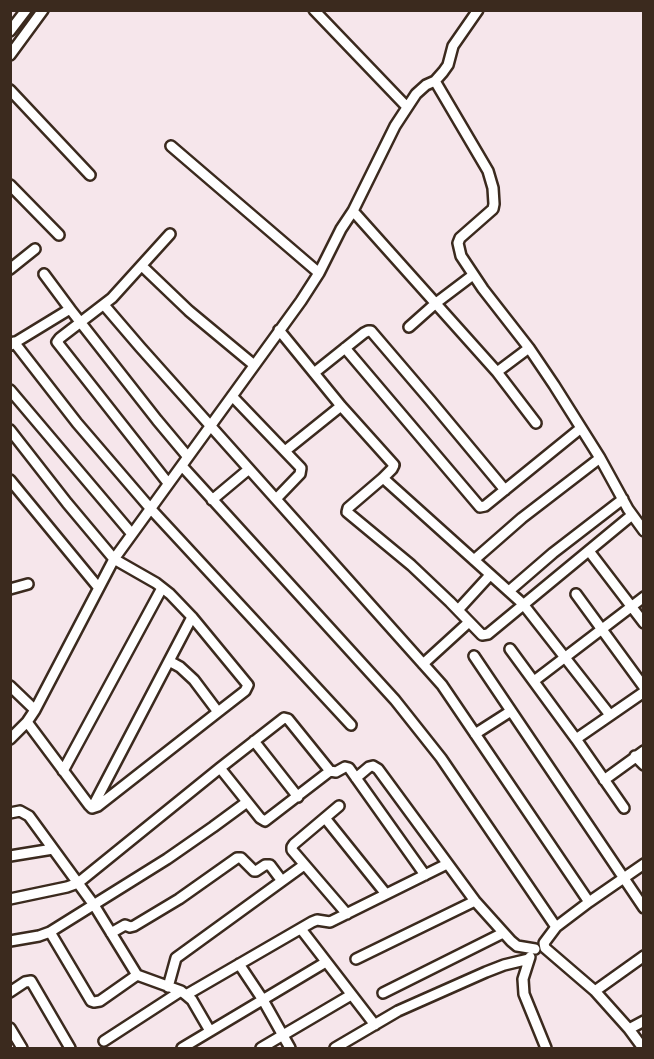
<!DOCTYPE html>
<html>
<head>
<meta charset="utf-8">
<style>
	body { margin:0 }
	#map { position:relative; width:654px; height:1059px; overflow:hidden; background:#f6e6eb; font-family:"Gochi Hand",sans-serif }
	canvas { display:block }
	.frame { position:absolute; inset:0; border:12px solid #3b2a1e; pointer-events:none }
</style>
</head>
<body>
<div id="map">
<canvas width="654" height="1059"></canvas>
<div class="frame"></div>
</div>
<script>
const ctx = document.querySelector('canvas').getContext('2d');
ctx.lineJoin = 'round';
const shape = rows => new Path2D(rows.map(r => 'M' + r).join(''));
function strokePath(path, color, width, dash) { ctx.strokeStyle = color; ctx.lineWidth = width; ctx.lineCap = dash ? 'butt' : 'round'; ctx.setLineDash(dash || []); ctx.stroke(path); }
const minor = shape([
	[314,10,407,107],
	[10,31,26,10],
	[10,55,43,10],
	[435,81,488,171,493,188,494,204,493,209,460,238,458,243,461,256,483,289,529,348,554,385,600,458,628,509,644,531],
	[10,90,90,175],
	[171,146,319,273],
	[10,185,59,235],
	[353,211,497,372,529,348],
	[142,266,189,311,254,365],
	[10,269,35,249],
	[44,274,70,309],
	[104,305,140,347,442,685,589,902],
	[409,327,436,303,473,275],
	[279,330,341,406,394,465,392,469,383,478,523,604,610,715],
	[14,342,77,423,150,508,351,725],
	[11,345,70,309,157,420,188,457],
	[345,348,480,507,485,506,581,428],
	[497,372,536,423],
	[314,373,364,333,368,331,371,331,430,400,505,490],
	[10,390,132,534],
	[232,396,301,468,300,474,276,499],
	[10,430,67,503,114,559,156,583,170,594,192,617,248,685,245,691,218,712,98,806,92,808],
	[285,451,341,406],
	[182,466,395,700,441,758,556,927,589,902,644,864],
	[383,478,348,508,347,512,411,565,450,602,482,635,488,634,632,515],
	[10,480,98,587],
	[168,483,57,342,60,338,112,298,170,234],
	[212,500,249,469],
	[589,551,644,623],
	[474,560,522,518,600,458],
	[10,589,28,584],
	[509,591,553,553,623,499],
	[576,594,644,687],
	[458,610,490,575],
	[510,649,576,739,624,808],
	[474,656,644,908],
	[169,661,180,667,194,680,218,712],
	[423,664,469,622],
	[534,681,644,597],
	[10,686,35,710],
	[27,722,89,805,92,808,192,617],
	[475,734,511,711],
	[10,739,27,722,35,710,114,559,301,301,319,273,341,229,353,211,395,126,416,94,426,85,435,81,443,72,448,65,453,46,478,10],
	[576,739,644,692],
	[254,741,298,797],
	[635,756,644,765],
	[220,768,260,818,265,821,330,771],
	[63,771,162,588],
	[356,778,369,767,373,766,378,769,475,901,511,941,517,946,535,949],
	[604,780,644,751],
	[339,806,294,844,292,847,292,850,347,914],
	[10,813,20,811,29,816,94,905,137,975,181,991,186,995,192,1000,210,1031],
	[325,818,386,894],
	[10,856,53,849],
	[10,899,67,887,78,883,220,768,284,718,288,719,330,771,336,772,345,767,349,768,425,875],
	[556,927,544,943,545,948,595,991,629,1029,643,1048],
	[301,929,375,1025],
	[50,932,91,1001,94,1002,100,1001,137,975],
	[111,933,125,925,130,927,134,926,179,899,237,858,241,858,254,871,256,871,265,865,270,865,282,881],
	[10,941,39,936,50,932,167,859,213,827,247,802],
	[530,957,523,979,524,994,546,1048],
	[356,959,475,901],
	[239,964,263,1000,290,1048],
	[168,987,176,958,304,865],
	[595,991,644,956],
	[10,992,25,982,31,981,70,1048],
	[383,993,503,933],
	[186,995,312,922,317,920,330,922,334,920,447,864],
	[10,1028,22,1048],
	[629,1029,644,1021],
	[104,1041,181,991],
	[182,1048,326,962],
	[261,1048,351,995],
	[335,1048,398,1011,486,972,504,965,529,959]
]);
strokePath(minor, '#3b2a1e', 14);
strokePath(minor, '#fff', 9);
</script>
</body>
</html>
